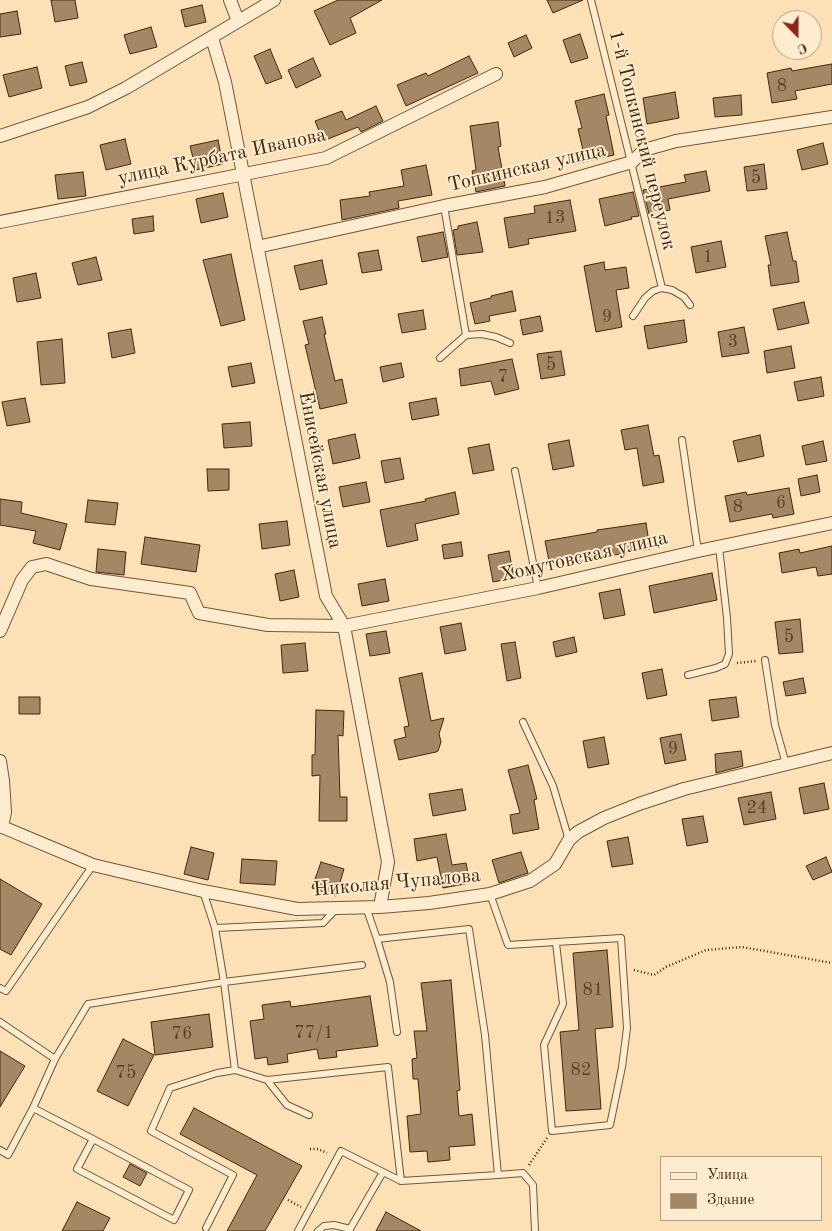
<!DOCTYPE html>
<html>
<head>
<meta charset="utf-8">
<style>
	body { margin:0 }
	#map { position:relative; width:832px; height:1231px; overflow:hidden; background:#fde1b6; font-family:"Old Standard TT",serif }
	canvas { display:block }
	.legend { position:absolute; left:660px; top:1156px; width:162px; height:65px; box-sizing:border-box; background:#feecd0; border:1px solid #b49d82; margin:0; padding:6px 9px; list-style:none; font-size:15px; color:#44270d }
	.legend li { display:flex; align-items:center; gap:10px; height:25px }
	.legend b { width:25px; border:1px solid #b49d82 }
	.north { position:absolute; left:772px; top:10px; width:50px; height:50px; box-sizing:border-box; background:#feecd0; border:1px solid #b49d82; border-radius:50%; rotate:158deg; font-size:14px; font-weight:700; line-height:20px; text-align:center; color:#44270d }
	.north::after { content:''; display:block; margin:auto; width:18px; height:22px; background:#8f2418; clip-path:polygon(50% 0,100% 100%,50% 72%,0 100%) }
</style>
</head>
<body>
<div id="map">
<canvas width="832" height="1231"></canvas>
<ul class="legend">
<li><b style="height:6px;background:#feecd0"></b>Улица</li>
<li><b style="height:14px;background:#a48865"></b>Здание</li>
</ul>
<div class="north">С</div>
</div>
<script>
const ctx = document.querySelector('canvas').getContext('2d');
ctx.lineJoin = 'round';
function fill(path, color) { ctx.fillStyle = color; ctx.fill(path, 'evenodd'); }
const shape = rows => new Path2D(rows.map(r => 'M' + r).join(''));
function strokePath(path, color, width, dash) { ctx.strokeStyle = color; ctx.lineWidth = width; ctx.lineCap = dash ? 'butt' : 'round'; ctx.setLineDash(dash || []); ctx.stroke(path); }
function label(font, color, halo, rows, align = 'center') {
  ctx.font = font + ' "Old Standard TT",serif'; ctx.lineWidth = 4; ctx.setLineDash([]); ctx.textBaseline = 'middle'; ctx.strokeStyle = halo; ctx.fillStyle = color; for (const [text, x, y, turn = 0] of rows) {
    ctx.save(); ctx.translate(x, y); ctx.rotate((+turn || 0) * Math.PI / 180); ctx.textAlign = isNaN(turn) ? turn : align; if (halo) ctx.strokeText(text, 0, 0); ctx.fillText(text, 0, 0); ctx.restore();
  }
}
const building = shape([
	[51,0,75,0,78,18,55,22,51,0],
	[338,0,382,0,350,18,356,33,330,45,314,11,338,0],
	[547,0,583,0,553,13,547,0],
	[202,5,206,22,185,27,181,10,202,5],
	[17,11,21,34,0,37,0,14,17,11],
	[151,27,157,47,130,54,124,35,151,27],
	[580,34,588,58,571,63,563,40,580,34],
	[526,35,532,48,514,57,508,43,526,35],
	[270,49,282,78,266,84,254,56,270,49],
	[469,56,478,73,406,106,397,85,426,73,428,76,469,56],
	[313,58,321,76,296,88,288,70,313,58],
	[82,62,87,82,70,86,65,66,82,62],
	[832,64,832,84,795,91,797,99,772,103,767,73,791,68,792,71,832,64],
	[37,67,42,88,9,97,3,75,37,67],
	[675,92,679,118,647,124,643,98,675,92],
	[604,94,609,115,606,116,614,155,574,164,572,153,583,150,578,129,582,128,575,101,604,94],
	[741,95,742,115,715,117,713,98,741,95],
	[376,106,383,121,361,132,358,127,323,141,315,121,342,111,346,120,376,106],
	[498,122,501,146,498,147,505,186,476,192,472,171,476,170,470,126,498,122],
	[125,139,131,164,106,170,100,145,125,139],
	[218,140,223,164,196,170,190,146,218,140],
	[823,143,828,164,802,170,797,150,823,143],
	[764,164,767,189,747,191,744,167,764,164],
	[426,165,432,195,398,201,399,208,342,220,340,200,370,196,369,192,404,186,401,170,426,165],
	[706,171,710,191,668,199,670,210,649,214,643,190,686,182,684,175,706,171],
	[83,172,86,196,58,199,55,175,83,172],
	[633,192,639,216,631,217,632,219,605,226,599,199,633,192],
	[223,193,228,217,201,223,196,199,223,193],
	[570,200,576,231,528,239,529,244,509,248,504,218,535,213,534,206,570,200],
	[153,216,154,231,134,234,132,219,153,216],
	[477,222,483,252,457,255,453,230,458,229,458,226,477,222],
	[443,232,448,257,422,262,417,237,443,232],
	[787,232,793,261,796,261,799,282,771,286,768,265,771,265,765,236,787,232],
	[721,241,726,267,696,273,691,247,721,241],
	[378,250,382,270,362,273,358,253,378,250],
	[231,254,245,320,221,326,203,260,231,254],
	[96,257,102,280,78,285,72,263,96,257],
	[322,260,327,284,300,290,294,266,322,260],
	[604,262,605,270,626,267,629,288,616,290,622,327,596,332,584,266,604,262],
	[36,273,41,298,17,302,13,278,36,273],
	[512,291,516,311,489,316,490,321,475,324,470,303,491,298,491,296,512,291],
	[804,302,809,323,778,330,773,309,804,302],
	[423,310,426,329,402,333,398,314,423,310],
	[540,316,543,331,523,335,520,320,540,316],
	[322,317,326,334,324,334,335,381,342,379,347,403,320,409,305,345,309,344,303,321,322,317],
	[684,320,687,342,648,349,644,326,684,320],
	[744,327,749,353,722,357,718,332,744,327],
	[131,329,135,353,112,358,108,333,131,329],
	[62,339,65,383,41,385,37,342,62,339],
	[791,346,795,368,767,373,764,351,791,346],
	[561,351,565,375,541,379,537,354,561,351],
	[512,359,519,389,495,395,491,381,461,386,459,369,512,359],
	[251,363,255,383,232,387,228,367,251,363],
	[401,363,404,377,383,382,380,367,401,363],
	[821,377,824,396,798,401,794,382,821,377],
	[25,398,30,422,7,426,2,402,25,398],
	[436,398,439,415,412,420,409,403,436,398],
	[250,422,252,446,224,448,222,424,250,422],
	[648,425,654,456,659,455,664,482,643,486,637,448,625,450,621,430,648,425],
	[355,434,360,458,333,464,328,440,355,434],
	[760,435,764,456,738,462,733,441,760,435],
	[569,440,574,466,553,470,548,444,569,440],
	[823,441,827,461,806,465,802,446,823,441],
	[489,444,494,470,473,474,468,448,489,444],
	[400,458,404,479,385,483,381,461,400,458],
	[207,469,229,469,229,490,208,491,207,469],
	[817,475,820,492,801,496,798,479,817,475],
	[366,482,370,502,343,507,339,487,366,482],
	[789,488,794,514,773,518,772,514,730,522,725,496,746,492,747,495,789,488],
	[455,492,459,514,415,524,418,540,387,547,380,510,426,501,425,499,455,492],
	[0,499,22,502,21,513,67,524,60,550,33,543,36,531,0,525,0,499],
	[88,500,118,503,115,525,85,522,88,500],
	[287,521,290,545,262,549,259,524,287,521],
	[646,523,650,549,550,566,545,541,597,532,597,530,646,523],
	[145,537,200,545,196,572,141,564,145,537],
	[461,542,463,556,444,559,442,545,461,542],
	[832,546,832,574,818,576,816,567,782,573,779,553,799,549,800,553,832,546],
	[98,549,126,552,124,575,96,572,98,549],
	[509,551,514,578,493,582,488,555,509,551],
	[294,570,299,597,280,601,275,574,294,570],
	[712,573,717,600,654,613,649,586,712,573],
	[385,579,389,601,362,606,358,584,385,579],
	[620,589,625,615,604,619,599,593,620,589],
	[800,619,803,652,779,654,775,622,800,619],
	[461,623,466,650,445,654,440,627,461,623],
	[386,631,390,653,370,656,366,634,386,631],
	[574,637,577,652,556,657,553,642,574,637],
	[515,642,521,678,507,681,501,644,515,642],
	[305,643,308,671,283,673,281,645,305,643],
	[662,669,667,695,647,699,642,673,662,669],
	[422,673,431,721,444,718,439,734,441,742,438,751,436,752,399,760,394,740,406,737,404,727,409,726,399,678,422,673],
	[803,678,806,693,786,696,783,682,803,678],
	[19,697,40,697,40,714,19,714,19,697],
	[736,697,739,717,712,721,709,700,736,697],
	[316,710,344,711,343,736,338,735,340,797,347,797,347,821,319,821,320,775,312,776,312,755,315,755,316,710],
	[681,734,686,760,665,764,660,738,681,734],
	[604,737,609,764,588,768,583,741,604,737],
	[741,751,743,766,716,773,715,754,741,751],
	[528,765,537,799,534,800,539,829,513,834,510,815,520,813,508,770,528,765],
	[824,783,829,809,804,814,799,788,824,783],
	[462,789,466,810,433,816,429,794,462,789],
	[771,792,776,819,744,825,738,798,771,792],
	[703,816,708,842,687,846,682,819,703,816],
	[446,834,452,865,466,863,470,883,443,888,437,857,417,861,414,839,446,834],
	[628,837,633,864,612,867,607,841,628,837],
	[191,847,214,853,208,880,184,874,191,847],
	[521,852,528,873,499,883,492,860,521,852],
	[826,857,832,872,813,880,806,866,826,857],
	[242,859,277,861,275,885,240,883,242,859],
	[321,862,344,869,336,896,312,888,321,862],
	[0,879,42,904,11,955,0,949,0,879],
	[607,950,613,1027,595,1029,601,1109,566,1111,560,1032,579,1030,573,953,607,950],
	[451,980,460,1090,457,1091,459,1116,472,1114,475,1145,449,1147,450,1160,428,1162,427,1151,410,1152,407,1116,421,1114,418,1079,413,1079,412,1059,417,1058,414,1031,427,1031,421,983,451,980],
	[370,996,378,1046,336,1051,337,1057,319,1059,317,1049,287,1054,288,1062,268,1065,267,1057,255,1059,250,1021,264,1019,262,1005,290,1001,291,1007,370,996],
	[209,1014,213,1047,155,1055,151,1022,209,1014],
	[123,1039,154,1055,128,1106,97,1091,123,1039],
	[0,1051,25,1066,0,1107,0,1051],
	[194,1108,302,1166,265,1231,227,1231,257,1175,180,1134,194,1108],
	[130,1164,147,1173,140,1186,123,1177,130,1164],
	[77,1202,110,1218,103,1231,62,1231,77,1202],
	[386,1212,421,1231,376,1231,386,1212]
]);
fill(building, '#a48865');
strokePath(building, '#44270d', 1);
const service = shape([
	[591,0,662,288],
	[444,206,466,335],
	[633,316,645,298,653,291,662,288,672,290,684,297,690,305],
	[440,358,466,335,482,334,496,337,510,343],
	[682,440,698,551],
	[515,471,538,588],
	[765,660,775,725,786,764],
	[688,675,716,668,725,664,729,654,727,618,719,547],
	[523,722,553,786,569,840],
	[203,891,215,928,224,982,362,965],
	[490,894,508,945,621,938,627,1028,622,1067,610,1125,552,1131,544,1045,563,1004,556,943],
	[366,907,377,939],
	[215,928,323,923,337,908],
	[0,988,6,991,93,865],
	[0,1022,55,1059],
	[235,1070,267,1080,388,1067,401,1181],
	[267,1080,287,1105,309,1115],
	[33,1108,93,1139,189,1190,174,1220,77,1169,93,1139],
	[0,1150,8,1155,33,1108,55,1059,88,1004,224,982,235,1070,217,1073,170,1088,151,1131,233,1175,206,1228],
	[498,1175,523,1173,533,1185,535,1231],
	[298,1231,341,1151,401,1181,498,1175,485,1035,469,929,377,939,390,982,397,1032],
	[318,1231,324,1226,334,1225,350,1229,383,1172]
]);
const minor = shape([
	[230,0,238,21],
	[212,38,225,82,326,596,344,626,388,862,380,907],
	[0,136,88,107,126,88,274,0],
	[0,222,326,158,496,74],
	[257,247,444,206,545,187,632,162,644,150,676,141,832,117],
	[0,631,22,580,32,567,46,564,91,579,190,593,199,613,268,625,344,626,538,588,698,551,832,523],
	[0,761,3,781,5,812,2,827],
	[0,826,93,865,203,891,297,909,380,907,429,903,490,894,530,881,555,864,569,840,578,832,604,818,639,804,684,789,832,753]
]);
strokePath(service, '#725637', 8);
strokePath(minor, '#725637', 14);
strokePath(shape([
	[737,663,756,661],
	[634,970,654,975,666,967,706,950,742,947,832,963],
	[310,1149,318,1149,327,1153],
	[529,1165,547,1138],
	[288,1200,301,1207]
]), '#44270d', 2.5, [1, 2.5]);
strokePath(service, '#feecd0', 6);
strokePath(minor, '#feecd0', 12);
label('18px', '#5c3f23', null, [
	["8",782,86],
	["5",756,178],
	["13",555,218],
	["1",708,257],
	["9",607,317],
	["3",733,342],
	["5",551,365],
	["7",503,377],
	["6",781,503],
	["8",738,507],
	["5",789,637],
	["9",673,749],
	["24",757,808],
	["81",593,990],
	["77/1",314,1033],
	["76",182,1034],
	["82",581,1070],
	["75",126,1073]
]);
label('20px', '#44270d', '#feecd0', [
	["1-й Топкинский переулок",642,140,76],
	["улица Курбата Иванова",222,157,-12],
	["Топкинская улица",527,168,-13],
	["Енисейская улица",320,470,79],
	["Хомутовская улица",584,557,-13],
	["Николая Чупалова",397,883,-5]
]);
</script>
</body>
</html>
